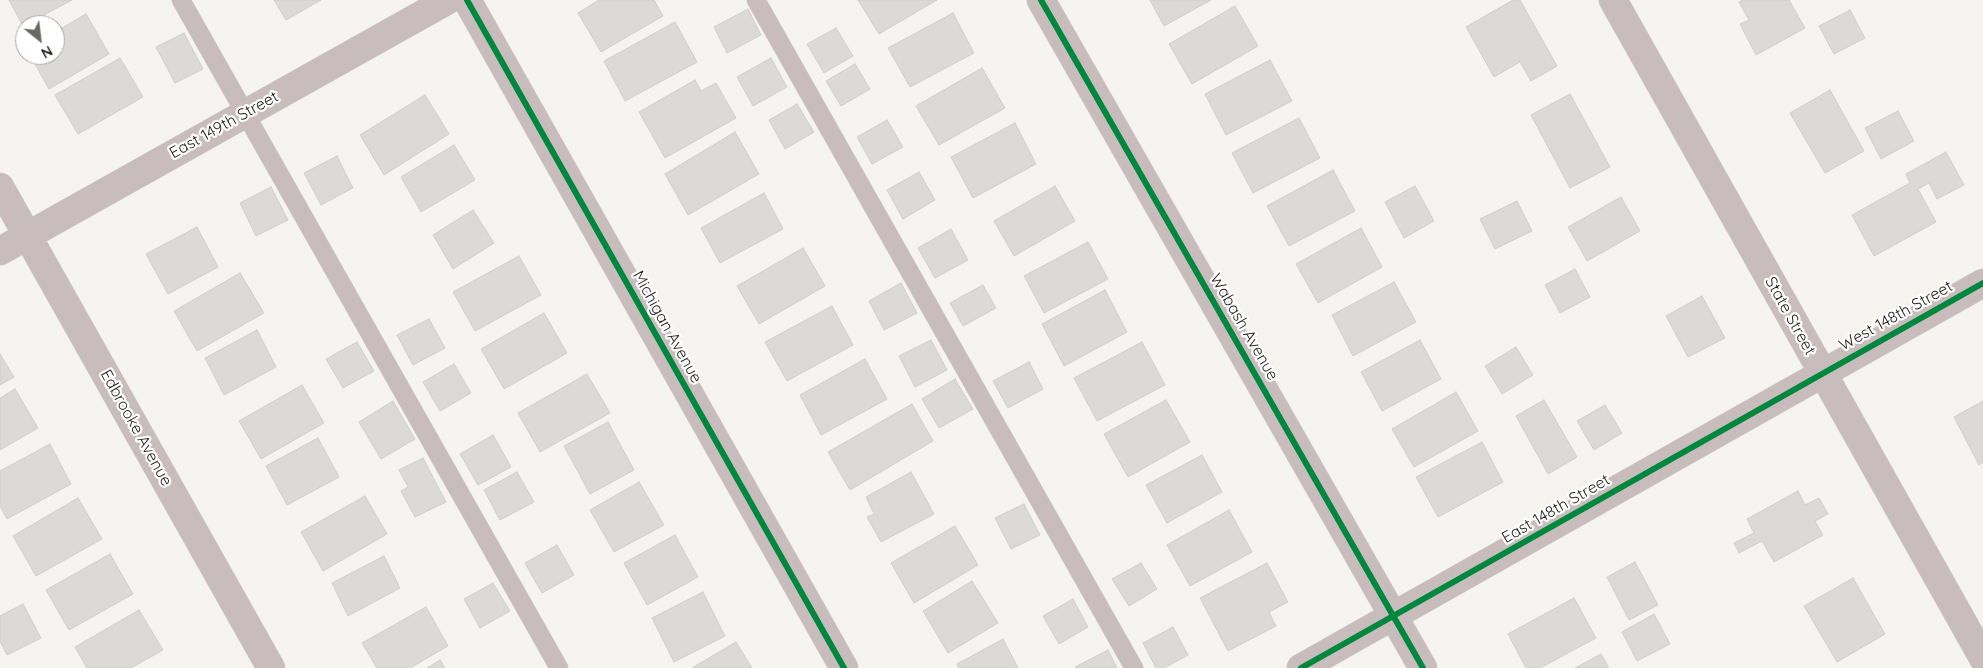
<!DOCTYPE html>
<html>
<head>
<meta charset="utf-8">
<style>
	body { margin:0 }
	#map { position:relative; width:1983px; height:668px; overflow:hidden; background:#f5f4f0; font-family:Quicksand,sans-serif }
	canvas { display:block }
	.north { position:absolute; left:15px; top:15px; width:50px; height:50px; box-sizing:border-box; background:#fff; border:1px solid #a5a5a4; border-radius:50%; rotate:151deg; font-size:14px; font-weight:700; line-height:20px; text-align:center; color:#1f1e1c }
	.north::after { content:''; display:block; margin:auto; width:18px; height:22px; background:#6a6966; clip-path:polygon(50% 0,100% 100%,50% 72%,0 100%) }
</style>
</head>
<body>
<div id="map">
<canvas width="1983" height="668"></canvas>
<div class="north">N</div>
</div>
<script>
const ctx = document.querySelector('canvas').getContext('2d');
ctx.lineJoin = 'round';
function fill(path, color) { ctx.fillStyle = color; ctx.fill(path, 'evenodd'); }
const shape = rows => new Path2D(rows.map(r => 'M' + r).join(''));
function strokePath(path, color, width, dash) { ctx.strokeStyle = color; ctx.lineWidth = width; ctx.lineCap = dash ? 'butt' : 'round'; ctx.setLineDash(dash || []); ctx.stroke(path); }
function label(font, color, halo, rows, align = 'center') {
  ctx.font = font + ' Quicksand,sans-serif'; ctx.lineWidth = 4.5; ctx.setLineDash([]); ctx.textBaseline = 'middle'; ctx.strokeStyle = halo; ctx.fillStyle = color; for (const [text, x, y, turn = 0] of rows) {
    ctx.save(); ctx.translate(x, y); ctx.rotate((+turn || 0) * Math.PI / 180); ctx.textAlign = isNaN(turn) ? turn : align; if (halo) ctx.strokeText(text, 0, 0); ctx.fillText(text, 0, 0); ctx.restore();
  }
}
const building = shape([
	[9,0,72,0,23,26,9,0],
	[274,0,321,0,286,20,274,0],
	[599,0,654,0,663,16,601,52,578,13,599,0],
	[858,0,937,0,879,34,858,0],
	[1150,0,1211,0,1164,26,1150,0],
	[1513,0,1520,0,1557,66,1531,81,1520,62,1494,77,1466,27,1513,0],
	[1743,0,1789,0,1805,28,1756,55,1740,24,1749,20,1739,2,1743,0],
	[1235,6,1258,46,1192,84,1169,44,1235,6],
	[748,9,761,35,727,53,714,27,748,9],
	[1850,10,1865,38,1834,54,1819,26,1850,10],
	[953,13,974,53,910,87,888,48,953,13],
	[86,14,109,54,49,89,30,55,55,55,55,32,86,14],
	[675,22,697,62,625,101,604,61,675,22],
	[836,28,853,56,824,73,807,44,836,28],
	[184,33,203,69,175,83,156,47,184,33],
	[120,58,143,97,78,134,55,95,120,58],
	[771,58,787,87,753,106,737,77,771,58],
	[1270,60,1292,101,1226,135,1205,94,1270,60],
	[855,64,870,89,841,106,826,81,855,64],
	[982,68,1005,108,939,145,916,106,982,68],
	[695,80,701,91,716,83,736,118,665,158,639,112,695,80],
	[1830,90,1864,151,1825,173,1790,113,1830,90],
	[1570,94,1610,167,1570,188,1531,115,1570,94],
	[425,95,449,134,384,175,360,135,425,95],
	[797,104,814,132,785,149,769,120,797,104],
	[1898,111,1914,141,1881,159,1865,128,1898,111],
	[1299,118,1320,158,1253,193,1232,153,1299,118],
	[887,120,903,147,872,164,857,137,887,120],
	[1015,123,1036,164,973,198,951,157,1015,123],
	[735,132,759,174,688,215,665,174,735,132],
	[454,145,475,180,421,212,401,177,454,145],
	[1946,152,1964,185,1937,199,1929,183,1918,189,1936,222,1874,256,1852,215,1910,183,1906,174,1946,152],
	[337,156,353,188,321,205,304,173,337,156],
	[1333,170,1355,211,1289,246,1267,206,1333,170],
	[919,172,935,200,903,219,887,190,919,172],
	[1055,186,1075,221,1014,256,994,221,1055,186],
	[1415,186,1434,221,1404,238,1385,202,1415,186],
	[271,187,288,220,256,236,240,203,271,187],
	[764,193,783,229,720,263,701,228,764,193],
	[1621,197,1640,231,1587,261,1568,227,1621,197],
	[1517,201,1532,231,1495,249,1480,219,1517,201],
	[473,210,494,243,453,269,433,235,473,210],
	[197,227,218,267,168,294,146,254,197,227],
	[1361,228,1382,267,1318,303,1296,264,1361,228],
	[951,229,968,260,935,278,918,248,951,229],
	[1088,242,1108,279,1044,313,1024,276,1088,242],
	[803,248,825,286,759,324,737,286,803,248],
	[519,256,541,295,475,331,453,292,519,256],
	[1575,269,1590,297,1560,313,1545,285,1575,269],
	[240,273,264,313,197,351,174,311,240,273],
	[1394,282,1416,322,1353,356,1332,315,1394,282],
	[901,283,917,313,884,330,869,301,901,283],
	[983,285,996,308,963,326,950,303,983,285],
	[1105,290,1127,332,1064,366,1042,324,1105,290],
	[1702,296,1725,338,1688,357,1666,316,1702,296],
	[832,306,853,345,787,381,765,342,832,306],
	[544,313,567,353,504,389,481,349,544,313],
	[429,319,445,348,413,365,397,335,429,319],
	[257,330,276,367,224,395,205,358,257,330],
	[931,340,947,370,915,387,899,356,931,340],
	[1420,340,1441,379,1382,411,1361,372,1420,340],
	[357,342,374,371,343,388,326,359,357,342],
	[1142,342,1165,385,1097,421,1074,378,1142,342],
	[1516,347,1533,375,1502,394,1485,366,1516,347],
	[0,354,14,377,0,385,0,354],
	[865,359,887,399,821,435,800,395,865,359],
	[1029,362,1043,389,1008,408,993,381,1029,362],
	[454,364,471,393,440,411,423,382,454,364],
	[587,374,610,413,540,452,518,413,587,374],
	[955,379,973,409,939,428,922,399,955,379],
	[302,385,324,423,261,459,239,421,302,385],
	[15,389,38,428,0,450,0,398,15,389],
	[1456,392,1478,431,1414,467,1392,429,1456,392],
	[1166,400,1190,442,1128,477,1104,434,1166,400],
	[1544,400,1577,457,1548,474,1516,416,1544,400],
	[393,401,415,439,381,459,359,422,393,401],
	[1983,401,1983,462,1979,465,1954,417,1983,401],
	[912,404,933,441,850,490,828,452,912,404],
	[1605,405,1622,433,1594,450,1577,421,1605,405],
	[608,422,634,470,590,494,564,446,608,422],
	[493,435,511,467,478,485,460,454,493,435],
	[318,438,339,477,287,505,266,466,318,438],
	[1482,442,1503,482,1438,517,1416,477,1482,442],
	[50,444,71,484,7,519,0,506,0,471,50,444],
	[1202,455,1222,492,1167,523,1146,485,1202,455],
	[423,458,446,502,415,517,401,491,408,487,399,470,423,458],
	[517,472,534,502,500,520,484,490,517,472],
	[911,472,934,514,881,542,867,517,874,514,866,497,911,472],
	[639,482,664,525,614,552,590,510,639,482],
	[1798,491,1805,505,1819,498,1828,514,1815,521,1823,535,1774,562,1762,541,1739,553,1734,543,1754,533,1747,519,1798,491],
	[365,496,387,534,323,571,301,532,365,496],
	[78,498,102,539,36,576,13,536,78,498],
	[1024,504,1040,535,1011,549,995,518,1024,504],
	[1229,510,1252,552,1190,586,1167,545,1229,510],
	[955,526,978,565,914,603,891,563,955,526],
	[675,535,698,577,647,605,624,563,675,535],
	[557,545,574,575,542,593,525,563,557,545],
	[110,554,133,594,69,630,46,590,110,554],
	[384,556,400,588,348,616,332,583,384,556],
	[1635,562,1658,605,1629,620,1607,577,1635,562],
	[1141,563,1157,589,1129,606,1112,579,1141,563],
	[1267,563,1288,602,1269,612,1276,626,1228,651,1200,598,1267,563],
	[1853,578,1885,634,1837,662,1804,606,1853,578],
	[972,581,998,623,948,653,923,611,972,581],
	[493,583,510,611,480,628,464,599,493,583],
	[703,592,725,636,674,662,652,618,703,592],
	[1574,598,1596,638,1540,668,1526,668,1508,634,1574,598],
	[1073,599,1088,627,1059,644,1043,616,1073,599],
	[23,604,41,638,7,655,0,641,0,616,23,604],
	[426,607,448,646,410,668,377,668,362,643,426,607],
	[139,610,163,650,131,668,87,668,75,647,139,610],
	[1654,614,1670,644,1637,661,1622,632,1654,614],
	[1173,627,1188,655,1164,668,1156,668,1143,643,1173,627],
	[1003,639,1018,668,959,668,957,664,1003,639],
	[736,642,752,668,692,668,736,642],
	[1108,650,1117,668,1076,668,1075,667,1108,650],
	[1601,654,1609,668,1575,668,1601,654],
	[440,660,445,668,427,668,440,660]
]);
fill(building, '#dbdad7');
strokePath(building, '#cececb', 1);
const lane = shape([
	[181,0,559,668],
	[756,0,1134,668]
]);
const street = shape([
	[467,0,844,668],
	[1041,0,1423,668],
	[1613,0,1983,658],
	[0,187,271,668],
	[0,251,448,0],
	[1301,668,1983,283]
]);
strokePath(lane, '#d2d1cf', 19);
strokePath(street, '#d2d1cf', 29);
strokePath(lane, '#c8bdbc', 18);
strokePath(street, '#c8bdbc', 28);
strokePath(shape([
	[467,0,844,668],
	[1041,0,1423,668],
	[1301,668,1983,283]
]), '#00873e', 6);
label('16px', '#1f1e1c', '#fff', [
	["East 149th Street",224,125,-29],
	["State Street",1790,316,61],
	["West 148th Street",1896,316,-29],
	["Michigan Avenue",667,327,61],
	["Wabash Avenue",1244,327,60],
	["Edbrooke Avenue",136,428,61],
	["East 148th Street",1556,509,-30]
]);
</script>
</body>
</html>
